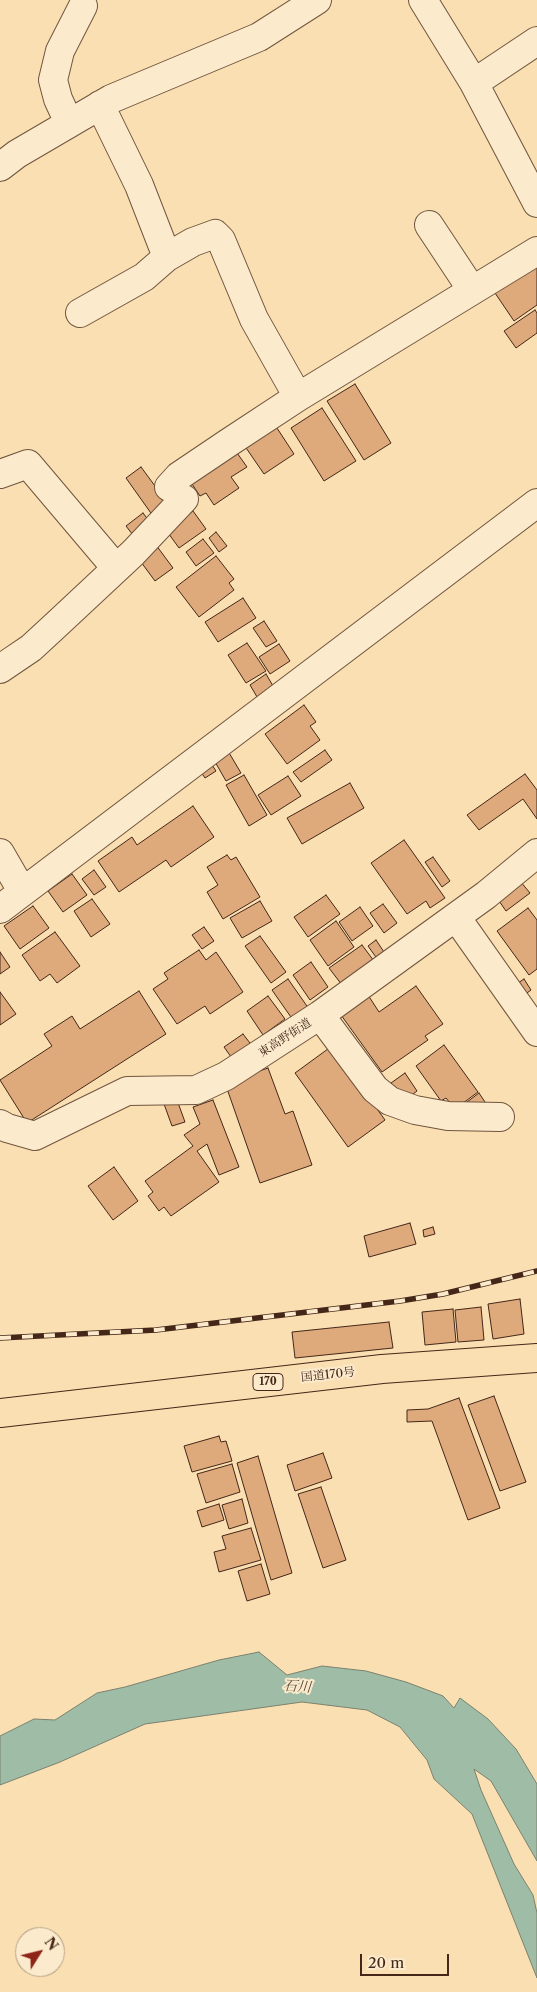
<!DOCTYPE html>
<html>
<head>
<meta charset="utf-8">
<style>
	body { margin:0 }
	#map { position:relative; width:537px; height:1992px; overflow:hidden; background:#f9dfb1; font-family:"Libre Caslon Text",serif }
	canvas { display:block }
	.north { position:absolute; left:15px; top:1927px; width:50px; height:50px; box-sizing:border-box; background:#fbeacc; border:1px solid #b29c84; border-radius:50%; rotate:54deg; font-size:14px; font-weight:700; line-height:20px; text-align:center; color:#442719 }
	.north::after { content:''; display:block; margin:auto; width:18px; height:22px; background:#8f2418; clip-path:polygon(50% 0,100% 100%,50% 72%,0 100%) }
	.scale { position:absolute; left:360px; top:1954px; width:89px; height:22px; box-sizing:border-box; border:2px solid #442719; border-top:0; padding-left:6px; font-size:15px; line-height:18px; white-space:nowrap; color:#442719; -webkit-text-stroke:4px #fbeacc; paint-order:stroke }
</style>
</head>
<body>
<div id="map">
<canvas width="537" height="1992"></canvas>
<div class="north">N</div>
<div class="scale">20 m</div>
</div>
<script>
const ctx = document.querySelector('canvas').getContext('2d');
ctx.lineJoin = 'round';
function fill(path, color) { ctx.fillStyle = color; ctx.fill(path, 'evenodd'); }
const shape = rows => new Path2D(rows.map(r => 'M' + r).join(''));
function strokePath(path, color, width, dash) { ctx.strokeStyle = color; ctx.lineWidth = width; ctx.lineCap = dash ? 'butt' : 'round'; ctx.setLineDash(dash || []); ctx.stroke(path); }
function label(font, color, halo, rows, align = 'center') {
  ctx.font = font + ' "Libre Caslon Text","Noto Serif JP",serif'; ctx.lineWidth = 4; ctx.setLineDash([]); ctx.textBaseline = 'middle'; ctx.strokeStyle = halo; ctx.fillStyle = color; for (const [text, x, y, turn = 0] of rows) {
    ctx.save(); ctx.translate(x, y); ctx.rotate((+turn || 0) * Math.PI / 180); ctx.textAlign = isNaN(turn) ? turn : align; if (halo) ctx.strokeText(text, 0, 0); ctx.fillText(text, 0, 0); ctx.restore();
  }
}
const water = shape([
	[259,1652,287,1675,322,1666,366,1671,406,1682,443,1696,454,1708,460,1698,488,1719,516,1749,537,1784,537,1861,491,1781,474,1769,481,1790,514,1864,533,1895,537,1913,537,1978,472,1814,434,1779,427,1760,400,1727,367,1710,302,1702,145,1724,60,1762,0,1785,0,1736,34,1719,55,1720,97,1693,125,1687,219,1660,259,1652]
]);
fill(water, '#9fbda6');
strokePath(water, '#7b816e', 1);
const building = shape([
	[537,260,537,305,514,321,493,290,537,260],
	[535,310,537,313,537,333,516,348,504,331,535,310],
	[355,384,391,443,364,460,327,401,355,384],
	[322,408,356,461,324,481,291,428,322,408],
	[273,422,294,454,264,474,242,442,273,422],
	[235,450,247,467,231,477,239,488,214,505,206,493,200,496,186,475,235,450],
	[141,467,169,505,153,516,126,478,141,467],
	[193,511,206,529,179,548,166,530,193,511],
	[143,513,153,526,136,539,126,526,143,513],
	[216,532,227,546,219,552,209,538,216,532],
	[203,539,214,553,196,566,186,552,203,539],
	[156,545,173,568,155,581,138,558,156,545],
	[216,556,234,579,229,583,234,590,199,617,176,587,216,556],
	[243,598,256,618,218,642,205,622,243,598],
	[264,621,277,641,266,647,253,628,264,621],
	[247,643,266,671,246,683,228,655,247,643],
	[279,644,290,661,270,674,259,657,279,644],
	[266,674,276,691,260,702,250,685,266,674],
	[304,705,316,722,310,726,320,740,287,764,265,734,304,705],
	[325,750,332,760,301,782,293,772,325,750],
	[228,751,241,773,226,781,214,760,228,751],
	[212,765,216,771,205,778,201,772,212,765],
	[525,774,537,790,537,819,523,799,479,830,467,815,525,774],
	[244,775,267,815,249,826,226,785,244,775],
	[288,776,301,796,271,815,258,795,288,776],
	[350,783,364,808,302,844,287,818,350,783],
	[193,806,214,837,171,867,166,860,119,892,98,861,132,837,137,845,193,806],
	[404,840,445,898,430,908,426,901,407,914,371,863,404,840],
	[227,855,231,860,236,857,260,897,223,919,207,892,218,885,207,867,227,855],
	[433,857,450,881,442,887,425,862,433,857],
	[94,870,106,887,94,895,82,879,94,870],
	[72,874,87,895,63,912,48,891,72,874],
	[520,881,530,893,506,911,497,898,520,881],
	[326,895,340,914,308,937,294,917,326,895],
	[92,899,110,924,91,937,74,911,92,899],
	[260,901,272,921,242,938,230,918,260,901],
	[383,904,397,923,384,933,370,913,383,904],
	[33,906,49,928,20,949,4,926,33,906],
	[360,907,373,926,352,941,339,922,360,907],
	[528,908,537,920,537,969,529,975,497,931,528,908],
	[336,921,354,947,328,966,310,940,336,921],
	[204,927,214,941,202,949,192,935,204,927],
	[55,932,80,966,57,983,50,974,40,981,22,955,55,932],
	[260,936,286,972,271,983,245,946,260,936],
	[376,940,386,955,378,960,368,946,376,940],
	[362,945,374,961,342,985,329,968,362,945],
	[199,950,206,960,216,952,243,992,210,1014,205,1006,177,1024,153,989,168,979,164,973,199,950],
	[0,952,10,967,0,974,0,952],
	[311,962,328,987,310,1000,293,975,311,962],
	[288,979,309,1009,293,1020,272,990,288,979],
	[524,979,531,990,523,996,515,985,524,979],
	[416,986,443,1024,425,1036,428,1040,382,1072,341,1015,368,995,379,1012,416,986],
	[139,991,166,1034,27,1123,0,1080,52,1046,44,1034,72,1016,80,1029,139,991],
	[0,992,16,1014,0,1025,0,992],
	[268,996,285,1019,263,1035,247,1011,268,996],
	[243,1034,253,1047,234,1061,224,1047,243,1034],
	[444,1045,478,1092,455,1109,446,1098,441,1101,416,1066,444,1045],
	[332,1046,385,1120,348,1147,295,1073,332,1046],
	[268,1068,285,1114,293,1111,312,1165,260,1183,225,1083,268,1068],
	[405,1073,417,1091,404,1101,391,1083,405,1073],
	[479,1093,485,1102,473,1111,467,1102,479,1093],
	[177,1100,185,1122,172,1126,164,1104,177,1100],
	[213,1100,239,1167,219,1175,207,1144,197,1151,219,1182,171,1216,164,1207,159,1211,148,1196,153,1192,145,1181,193,1146,184,1135,200,1124,193,1107,213,1100],
	[114,1167,138,1201,113,1220,88,1186,114,1167],
	[410,1223,416,1244,369,1257,364,1236,410,1223],
	[433,1227,435,1234,424,1237,423,1230,433,1227],
	[520,1299,524,1334,493,1339,488,1304,520,1299],
	[481,1307,484,1340,458,1342,455,1310,481,1307],
	[453,1309,456,1342,425,1345,422,1312,453,1309],
	[389,1322,393,1348,295,1358,292,1332,389,1322],
	[494,1396,526,1482,500,1491,468,1405,494,1396],
	[459,1398,500,1508,468,1520,432,1421,407,1422,407,1410,428,1409,459,1398],
	[219,1436,221,1442,226,1441,232,1461,192,1472,184,1446,219,1436],
	[323,1453,332,1478,295,1491,287,1465,323,1453],
	[258,1456,292,1573,271,1580,237,1463,258,1456],
	[232,1464,240,1492,206,1503,197,1474,232,1464],
	[321,1487,346,1560,323,1568,298,1494,321,1487],
	[242,1499,248,1523,229,1529,222,1505,242,1499],
	[219,1504,224,1520,202,1527,197,1511,219,1504],
	[251,1528,261,1560,219,1572,214,1552,226,1549,222,1536,251,1528],
	[261,1564,270,1594,247,1601,238,1571,261,1564]
]);
fill(building, '#dea97b');
strokePath(building, '#442719', 1);
const minor = shape([
	[423,0,474,83,537,203],
	[474,83,537,41],
	[100,105,139,185,167,257],
	[69,123,58,99,53,80,60,51,83,6],
	[0,167,17,154,111,99,259,37,317,0],
	[429,225,472,290],
	[80,313,144,277,167,257,193,242,215,234,221,240,254,319,298,397],
	[0,474,28,464,116,568],
	[169,487,179,476,228,443,298,397,537,251],
	[0,669,31,648,57,624,133,553,184,499],
	[0,853,22,891],
	[0,909,537,503],
	[456,917,537,1032],
	[320,1015,375,1089,390,1101,415,1110,448,1116,500,1117],
	[0,1124,7,1128,35,1136,127,1091,196,1090,226,1076,320,1015,486,895,537,853]
]);
const trunk = shape([
	[0,1413,382,1369,537,1358]
]);
strokePath(minor, '#71553f', 30);
strokePath(trunk, '#442719', 30);
strokePath(minor, '#fbeacc', 28);
strokePath(trunk, '#f9dfb1', 28);
const rail = shape([
	[0,1338,156,1330,400,1301,443,1294,537,1271]
]);
strokePath(rail, '#442719', 5.5);
strokePath(rail, '#fbeacc', 4, [11]);
for (const [x, y, w] of [
	[268,1382,30]
]) { const box = new Path2D(); box.roundRect(x - w / 2, y - 8.5, w, 17, 4); ctx.fillStyle = '#fbeacc'; ctx.fill(box); strokePath(box, '#442719', 1); }
label('bold 11px', '#442719', null, [
	["170",268,1382]
]);
label('12px', '#442719', '#fbeacc', [
	["東高野街道",285,1038,-33],
	["国道170号",328,1375,-6]
]);
label('italic 14px', '#5b4c3c', '#fbeacc', [
	["石川",297,1687,4]
]);
</script>
</body>
</html>
